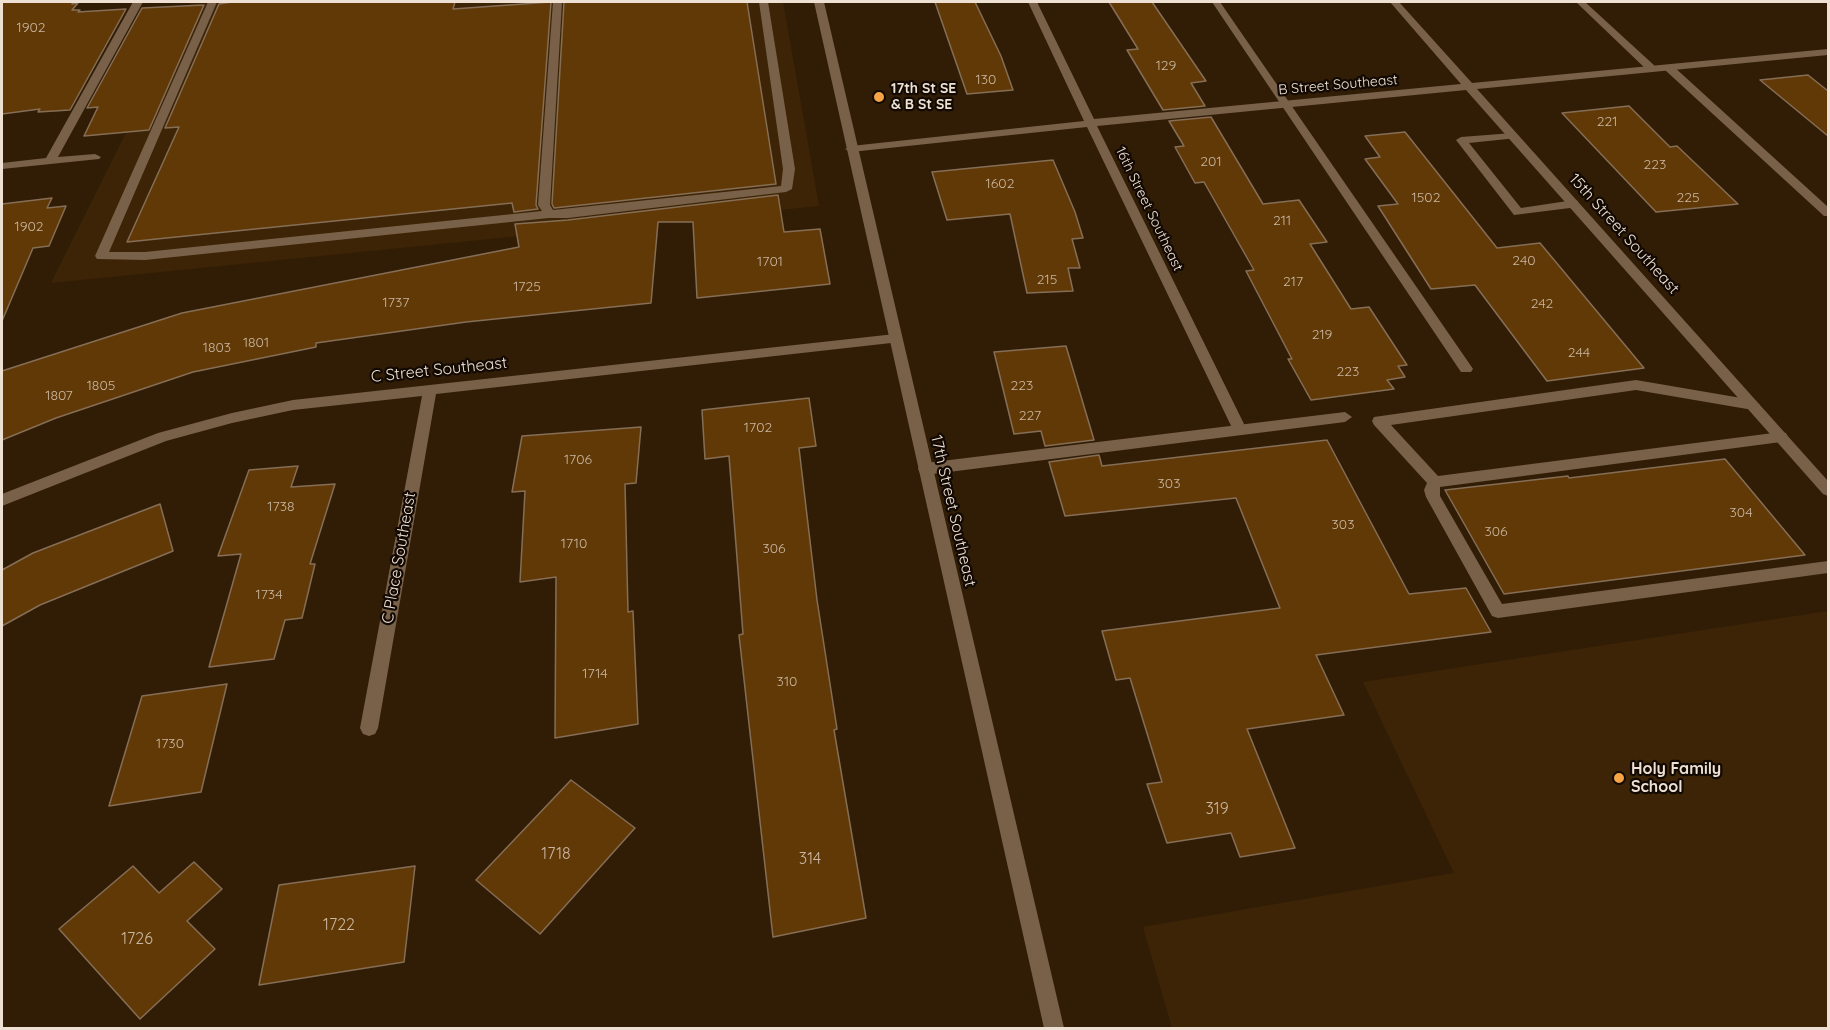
<!DOCTYPE html>
<html>
<head>
<meta charset="utf-8">
<style>
	body { margin:0 }
	#map { position:relative; width:1830px; height:1030px; overflow:hidden; background:#311d06; font-family:Quicksand,sans-serif }
	canvas { display:block }
	.frame { position:absolute; inset:0; border:3px solid #eee0d3; pointer-events:none }
</style>
</head>
<body>
<div id="map">
<canvas width="1830" height="1030"></canvas>
<div class="frame"></div>
</div>
<script>
const ctx = document.querySelector('canvas').getContext('2d');
ctx.lineJoin = 'round';
function fill(path, color) { ctx.fillStyle = color; ctx.fill(path, 'evenodd'); }
const shape = rows => new Path2D(rows.map(r => 'M' + r).join(''));
function strokePath(path, color, width, dash) { ctx.strokeStyle = color; ctx.lineWidth = width; ctx.lineCap = dash ? 'butt' : 'round'; ctx.setLineDash(dash || []); ctx.stroke(path); }
function label(font, color, halo, rows, align = 'center') {
  ctx.font = font + ' Quicksand,sans-serif'; ctx.lineWidth = 4.5; ctx.setLineDash([]); ctx.textBaseline = 'middle'; ctx.strokeStyle = halo; ctx.fillStyle = color; for (const [text, x, y, turn = 0] of rows) {
    ctx.save(); ctx.translate(x, y); ctx.rotate((+turn || 0) * Math.PI / 180); ctx.textAlign = isNaN(turn) ? turn : align; if (halo) ctx.strokeText(text, 0, 0); ctx.fillText(text, 0, 0); ctx.restore();
  }
}
fill(shape([
	[191,2,783,2,819,206,51,283],
	[1828,611,1828,1028,1172,1028,1143,927,1454,873,1363,682]
]), '#3d2406');
const building = shape([
	[2,2,74,2,72,4,78,3,72,10,80,10,78,12,126,9,70,110,38,112,40,109,2,114,2,2],
	[232,2,455,2,453,9,551,2,536,205,538,209,514,212,512,203,127,242,179,127,165,128,219,4,232,2],
	[564,2,747,2,776,184,554,208,552,204,564,2],
	[935,2,975,2,1001,56,1013,90,967,94,935,2],
	[1109,2,1152,2,1206,81,1191,83,1205,106,1163,110,1127,50,1138,49,1109,2],
	[204,5,149,130,84,136,98,107,87,108,142,8,204,5],
	[1808,75,1828,91,1828,136,1760,80,1808,75],
	[1629,106,1670,147,1677,146,1738,204,1656,212,1562,113,1629,106],
	[1211,117,1263,204,1299,200,1327,242,1310,244,1351,309,1369,307,1407,365,1398,366,1405,377,1387,380,1394,389,1311,400,1288,359,1292,359,1246,271,1254,270,1204,182,1195,183,1175,147,1184,146,1169,121,1211,117],
	[1405,132,1497,248,1540,243,1644,368,1547,381,1475,285,1431,289,1378,206,1398,204,1365,159,1380,157,1365,136,1405,132],
	[1053,160,1075,212,1083,238,1072,239,1080,268,1068,268,1073,291,1027,293,1010,214,947,220,932,172,1053,160],
	[778,195,784,232,820,229,830,284,697,298,693,222,658,222,651,303,466,322,316,343,316,347,193,372,56,418,2,440,2,371,182,313,519,247,515,224,568,220,778,195],
	[52,198,47,208,66,206,49,246,33,248,2,321,2,204,52,198],
	[1066,346,1094,440,1045,446,1041,431,1014,434,994,352,1066,346],
	[809,398,816,446,799,448,817,600,837,729,834,730,866,918,773,937,739,635,743,634,729,456,705,459,702,410,809,398],
	[641,427,636,483,625,484,628,612,633,611,638,724,555,738,556,577,520,582,525,491,512,492,522,436,641,427],
	[1327,440,1409,594,1466,588,1491,632,1316,655,1344,715,1247,729,1295,848,1240,857,1231,833,1167,843,1147,784,1162,782,1130,678,1116,680,1102,631,1280,608,1236,498,1065,516,1049,462,1099,455,1102,466,1327,440],
	[1725,459,1805,555,1504,594,1445,490,1568,476,1569,478,1725,459],
	[298,466,291,487,335,484,310,564,315,564,302,618,285,620,274,659,209,667,241,554,218,556,249,470,298,466],
	[160,504,173,551,40,605,2,626,2,570,33,553,160,504],
	[227,684,201,792,109,806,142,696,227,684],
	[571,780,635,828,540,934,476,880,571,780],
	[194,862,222,889,187,921,215,949,140,1019,59,929,133,866,159,893,194,862],
	[415,866,404,962,259,985,279,885,415,866]
]);
fill(building, '#603907');
strokePath(building, '#866e56', 1.5);
fill(shape([
	[133,2,143,2,58,157,95,154,101,157,99,159,2,169,2,163,46,158,133,2],
	[208,2,217,2,109,252,145,252,542,211,538,205,553,2,562,2,550,205,553,210,781,186,783,169,759,2,768,2,795,169,792,189,786,192,568,218,549,218,145,260,97,259,95,256,208,2],
	[1212,2,1220,2,1471,366,1473,369,1471,372,1461,372,1212,2],
	[1576,2,1585,2,1656,67,1656,71,1648,71,1576,2],
	[1665,66,1673,66,1828,207,1828,216,1824,216,1665,70,1665,66],
	[1513,133,1518,136,1517,138,1469,143,1521,208,1574,200,1578,201,1578,207,1514,215,1456,140,1461,137,1513,133],
	[1636,380,1753,400,1760,405,1753,410,1636,390,1391,425,1438,476,1781,432,1786,433,1788,437,1781,442,1440,487,1440,496,1502,604,1828,561,1828,573,1498,618,1492,616,1426,497,1424,490,1427,483,1374,425,1372,421,1374,417,1636,380],
	[1345,412,1352,417,1345,422,925,475,920,473,918,469,920,465,925,463,1345,412]
]), '#796149');
fill(shape([
	[1028,2,1037,2,1094,119,1461,84,1390,2,1399,2,1472,83,1828,49,1828,55,1477,89,1828,481,1828,496,1823,494,1466,90,1097,126,1247,430,1240,435,1235,434,1087,127,851,152,845,149,851,146,1084,121,1028,2],
	[895,334,900,336,902,339,900,342,436,394,378,728,375,734,369,736,363,734,360,728,422,396,293,410,232,423,166,441,2,506,2,494,158,433,232,413,293,400,895,334]
]), '#796149');
fill(shape([
	[814,2,824,2,1064,1028,1044,1028,814,2]
]), '#796149');
for (const [x, y, r, color] of [
	[879,97,6,"#f5a345"],
	[1619,778,6,"#f5a345"]
]) { const dot = new Path2D(); dot.arc(x, y, r, 0, 2 * Math.PI); ctx.fillStyle = color; ctx.fill(dot); strokePath(dot, '#120903', 2); }
label('14px', '#cab6a0', null, [
	["1902",31,28],
	["129",1166,66],
	["130",986,80],
	["221",1607,122],
	["201",1211,162],
	["223",1655,165],
	["1602",1000,184],
	["1502",1426,198],
	["225",1688,198],
	["211",1282,221],
	["1902",29,227],
	["240",1524,261],
	["1701",770,262],
	["215",1047,280],
	["217",1293,282],
	["1725",527,287],
	["1737",396,303],
	["242",1542,304],
	["219",1322,335],
	["1801",256,343],
	["1803",217,348],
	["244",1579,353],
	["223",1348,372],
	["1805",101,386],
	["223",1022,386],
	["1807",59,396],
	["227",1030,416],
	["1702",758,428],
	["1706",578,460],
	["303",1169,484],
	["1738",281,507],
	["304",1741,513],
	["303",1343,525],
	["306",1496,532],
	["1710",574,544],
	["306",774,549],
	["1734",269,595],
	["1714",595,674],
	["310",787,682],
	["1730",170,744]
]);
label('14px', '#eee0d3', '#120903', [
	["B Street Southeast",1338,85,-5],
	["16th Street Southeast",1149,209,64]
]);
label('bold 14px', '#eee0d3', '#120903', [
	["17th St SE",891,89],
	["& B St SE",891,105]
], 'left');
label('16px', '#eee0d3', '#120903', [
	["15th Street Southeast",1624,234,48],
	["C Street Southeast",439,370,-6],
	["17th Street Southeast",953,511,77],
	["C Place Southeast",399,558,-80]
]);
label('bold 16px', '#eee0d3', '#120903', [
	["Holy Family",1631,769],
	["School",1631,787]
], 'left');
label('16px', '#cab6a0', null, [
	["319",1217,809],
	["1718",556,854],
	["314",810,859],
	["1722",339,925],
	["1726",137,939]
]);
</script>
</body>
</html>
